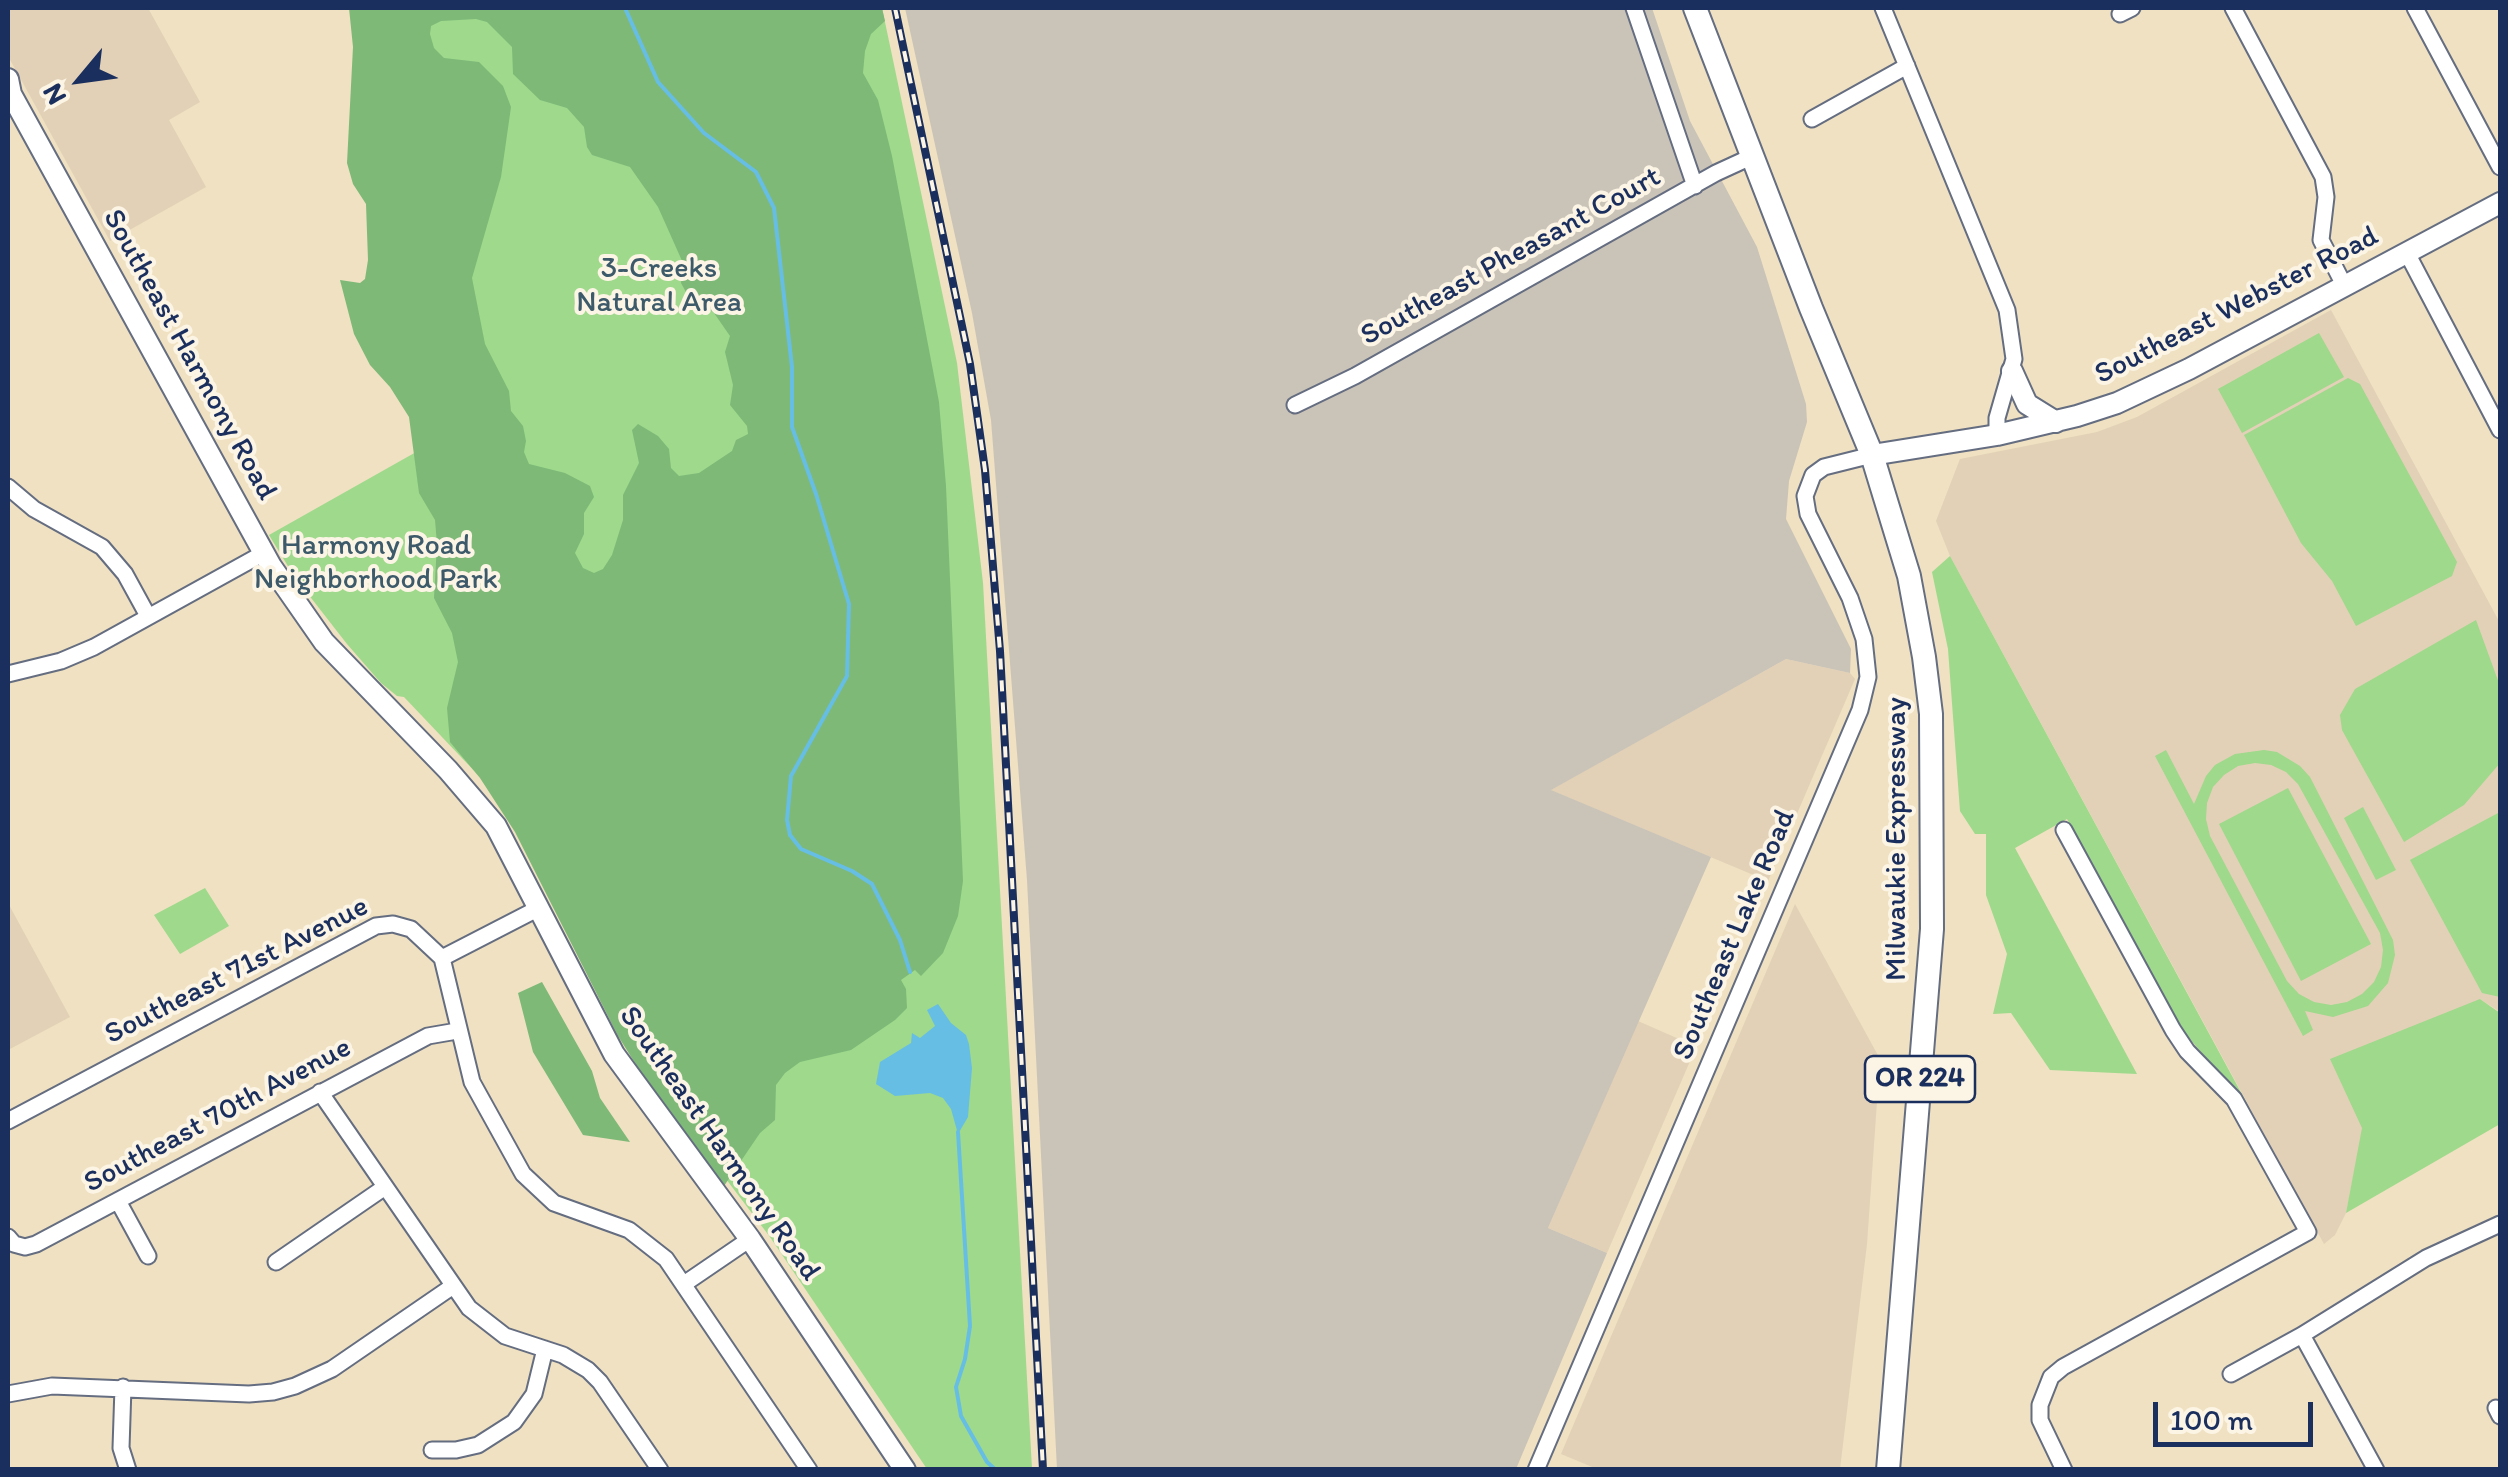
<!DOCTYPE html>
<html>
<head>
<meta charset="utf-8">
<style>
	body { margin:0 }
	#map { position:relative; width:2508px; height:1477px; overflow:hidden; background:#efe1c1; font-family:Itim,sans-serif }
	canvas { display:block }
	.frame { position:absolute; inset:0; border:10px solid #1b2f5e; pointer-events:none }
	.north { position:absolute; left:30px; top:30px; width:100px; height:100px; -webkit-text-stroke:8px #fcf5e5; paint-order:stroke; rotate:241deg; font-size:28px; font-weight:700; line-height:40px; text-align:center; color:#1b2f5e }
	.north::after { content:''; display:block; margin:auto; width:35px; height:45px; background:#1b2f5e; clip-path:polygon(50% 0,100% 100%,50% 72%,0 100%) }
	.scale { position:absolute; left:2153px; top:1402px; width:160px; height:45px; box-sizing:border-box; border:5px solid #1b2f5e; border-top:0; padding-left:12px; font-size:30px; line-height:35px; white-space:nowrap; color:#1b2f5e; -webkit-text-stroke:8px #fcf5e5; paint-order:stroke }
</style>
</head>
<body>
<div id="map">
<canvas width="2508" height="1477"></canvas>
<div class="frame"></div>
<div class="north">N</div>
<div class="scale">100 m</div>
</div>
<script>
const ctx = document.querySelector('canvas').getContext('2d');
ctx.lineJoin = 'round';
function fill(path, color) { ctx.fillStyle = color; ctx.fill(path, 'evenodd'); }
const shape = rows => new Path2D(rows.map(r => 'M' + r).join(''));
function strokePath(path, color, width, dash) { ctx.strokeStyle = color; ctx.lineWidth = width; ctx.lineCap = dash ? 'butt' : 'round'; ctx.setLineDash(dash || []); ctx.stroke(path); }
function label(font, color, halo, rows, align = 'center') {
  ctx.font = font + ' Itim,sans-serif'; ctx.lineWidth = 8; ctx.setLineDash([]); ctx.textBaseline = 'middle'; ctx.strokeStyle = halo; ctx.fillStyle = color; for (const [text, x, y, turn = 0] of rows) {
    ctx.save(); ctx.translate(x, y); ctx.rotate((+turn || 0) * Math.PI / 180); ctx.textAlign = isNaN(turn) ? turn : align; if (halo) ctx.strokeText(text, 0, 0); ctx.fillText(text, 0, 0); ctx.restore();
  }
}
fill(shape([
	[8,8,148,8,200,102,169,120,206,187,110,241,8,56],
	[2331,310,2500,623,2500,1012,2480,999,2363,1128,2346,1213,2335,1235,2324,1244,1950,556,1936,521,1960,459,2097,432,2137,417],
	[1786,659,1850,673,1855,679,1768,881,1550,790],
	[8,903,70,1017,8,1050],
	[1795,904,1880,1059,1867,1244,1840,1469,1597,1469,1561,1454],
	[1638,1021,1688,1043,1694,1052,1607,1253,1548,1228]
]), '#e2d1b6');
fill(shape([
	[905,8,1652,8,1690,121,1757,247,1806,404,1807,422,1789,481,1786,519,1851,649,1850,673,1786,659,1551,790,1711,857,1548,1228,1607,1253,1516,1469,1057,1469,1027,880,991,420,972,313]
]), '#cac3b8');
fill(shape([
	[352,8,882,8,957,363,983,583,1032,1469,927,1469,770,1237,660,1092,534,860,480,777,404,697,397,696,381,683,347,644,294,576,269,535,425,447,377,220],
	[2319,333,2344,377,2242,433,2218,389],
	[2348,378,2360,384,2457,562,2452,576,2356,626,2332,581,2301,543,2244,435],
	[1950,556,2250,1109,2183,1031,2067,819,2015,848,2137,1074,2050,1070,2011,1013,1993,1014,2007,954,1986,895,1986,834,1975,834,1960,811,1948,649,1932,572],
	[2476,620,2500,686,2500,763,2464,805,2404,842,2342,730,2340,715,2355,689],
	[2166,750,2194,804,2206,776,2215,765,2235,754,2264,750,2277,752,2300,766,2310,777,2393,940,2395,955,2388,983,2368,1006,2333,1017,2305,1011,2313,1030,2303,1036,2155,756],
	[2255,763,2271,765,2286,772,2298,784,2380,933,2383,950,2381,967,2374,982,2362,994,2347,1002,2331,1005,2314,1002,2299,994,2287,981,2210,836,2206,819,2207,803,2213,787,2224,775,2238,766],
	[2288,788,2371,944,2301,981,2219,824],
	[2363,807,2396,870,2376,880,2344,818],
	[2500,812,2500,997,2482,993,2410,860],
	[205,888,229,926,180,954,154,915],
	[2480,999,2500,1013,2500,1124,2346,1213,2362,1128,2330,1059]
]), '#9ed98c');
fill(shape([
	[349,8,882,8,885,21,871,34,865,51,863,73,878,100,892,156,939,402,946,486,963,881,958,916,943,953,921,976,915,970,901,980,906,989,907,1008,895,1020,851,1050,800,1062,785,1073,776,1085,775,1120,760,1133,724,1186,650,1087,618,1036,515,832,480,778,450,742,447,708,458,662,452,633,434,598,437,544,435,520,419,493,409,417,390,387,370,365,354,334,340,280,360,283,365,279,368,260,366,204,353,184,347,163,353,47],
	[476,19,487,22,512,47,513,74,540,100,567,108,584,127,587,147,592,155,630,167,658,207,683,263,681,283,687,294,714,313,730,336,725,352,733,385,730,405,747,426,748,434,736,440,732,451,699,473,679,476,671,468,669,449,658,436,638,424,632,430,639,463,623,495,623,520,612,555,603,569,594,573,583,568,575,553,584,534,584,513,594,497,590,486,565,473,529,464,524,452,526,441,523,426,511,411,509,391,485,344,472,278,501,177,511,107,503,86,479,62,444,58,434,48,430,34,431,26,441,21],
	[542,982,592,1071,600,1098,630,1142,583,1135,533,1052,518,993]
]), '#7eb978');
fill(shape([
	[938,1004,951,1023,966,1035,969,1044,972,1068,968,1117,958,1134,951,1109,943,1098,930,1093,895,1096,876,1084,880,1062,911,1043,912,1033,920,1038,935,1026,927,1010]
]), '#67bee4');
strokePath(shape([
	[625,8,658,82,704,133,756,172,774,208,792,367,792,427,816,494,849,604,847,676,791,776,787,820,790,835,801,849,852,871,872,884,900,940,910,972],
	[958,1132,970,1326,965,1359,956,1387,961,1416,987,1462,996,1470]
]), '#67bee4', 4);
const minor = shape([
	[1634,8,1695,186],
	[1883,8,2007,310,2014,359,1997,418,1997,435],
	[2233,8,2323,177,2326,197,2321,240,2345,287],
	[2415,8,2500,167],
	[2120,14,2132,8],
	[1812,119,1907,66],
	[2407,253,2500,430],
	[1295,405,1355,376,1716,173,1753,156],
	[8,487,34,509,102,547,125,574,148,616],
	[8,674,61,661,94,647,264,553],
	[442,958,472,1082,523,1174,554,1203,629,1230,666,1259,809,1470],
	[442,958,539,908],
	[320,1092,469,1308,505,1336,563,1355,588,1370,600,1382,660,1470],
	[8,1121,376,926,393,924,411,929,442,958],
	[118,1201,148,1256],
	[8,1237,14,1244,25,1247,36,1244,428,1036,457,1031],
	[276,1262,385,1187],
	[684,1284,750,1239],
	[2302,1335,2376,1470],
	[2231,1374,2302,1335,2426,1258,2500,1224],
	[123,1387,121,1448,128,1470],
	[8,1394,52,1386,249,1394,273,1392,295,1386,332,1369,453,1286],
	[2496,1408,2500,1416],
	[432,1450,456,1450,478,1445,514,1422,534,1394,545,1349],
	[1536,1470,1860,710,1868,677,1864,639,1850,598,1808,514,1805,496,1813,475,1824,467,1872,455],
	[2064,1470,2040,1420,2040,1405,2051,1377,2063,1367,2308,1232,2234,1099,2187,1051,2173,1030,2064,830]
]);
const major = shape([
	[8,79,11,94,271,566,324,642,448,770,496,826,614,1054,750,1239,905,1470],
	[2012,371,2027,404,2056,422],
	[1872,455,1997,435,2077,416,2117,403,2189,369,2500,203]
]);
const highway = shape([
	[1695,8,1811,308,1872,455,1909,576,1924,657,1931,714,1932,929,1888,1470]
]);
strokePath(minor, '#656d81', 19);
strokePath(major, '#656d81', 24);
strokePath(highway, '#656d81', 26);
strokePath(minor, '#fff', 15);
strokePath(major, '#fff', 20);
strokePath(highway, '#fff', 22);
const rail = shape([
	[895,8,970,364,985,470,1000,651,1043,1470]
]);
strokePath(rail, '#1b2f5e', 8);
strokePath(rail, '#fcf5e5', 4, [11]);
for (const [x, y, w] of [
	[1920,1079,110]
]) { const box = new Path2D(); box.roundRect(x - w / 2, y - 23, w, 46, 8); ctx.fillStyle = '#fcf5e5'; ctx.fill(box); strokePath(box, '#1b2f5e', 2.5); }
label('bold 28px', '#1b2f5e', null, [
	["OR 224",1920,1079]
]);
label('30px', '#1b2f5e', '#fcf5e5', [
	["Southeast Pheasant Court",1511,257,-29],
	["Southeast Webster Road",2237,306,-27],
	["Southeast Harmony Road",189,355,61],
	["Milwaukie Expressway",1897,839,-90],
	["Southeast Lake Road",1735,935,-67],
	["Southeast 71st Avenue",237,971,-27],
	["Southeast 70th Avenue",218,1116,-28],
	["Southeast Harmony Road",719,1144,55]
]);
label('30px', '#3c5a6a', '#fcf5e5', [
	["3-Creeks",659,269],
	["Natural Area",659,303],
	["Harmony Road",376,546],
	["Neighborhood Park",376,580]
]);
</script>
</body>
</html>
